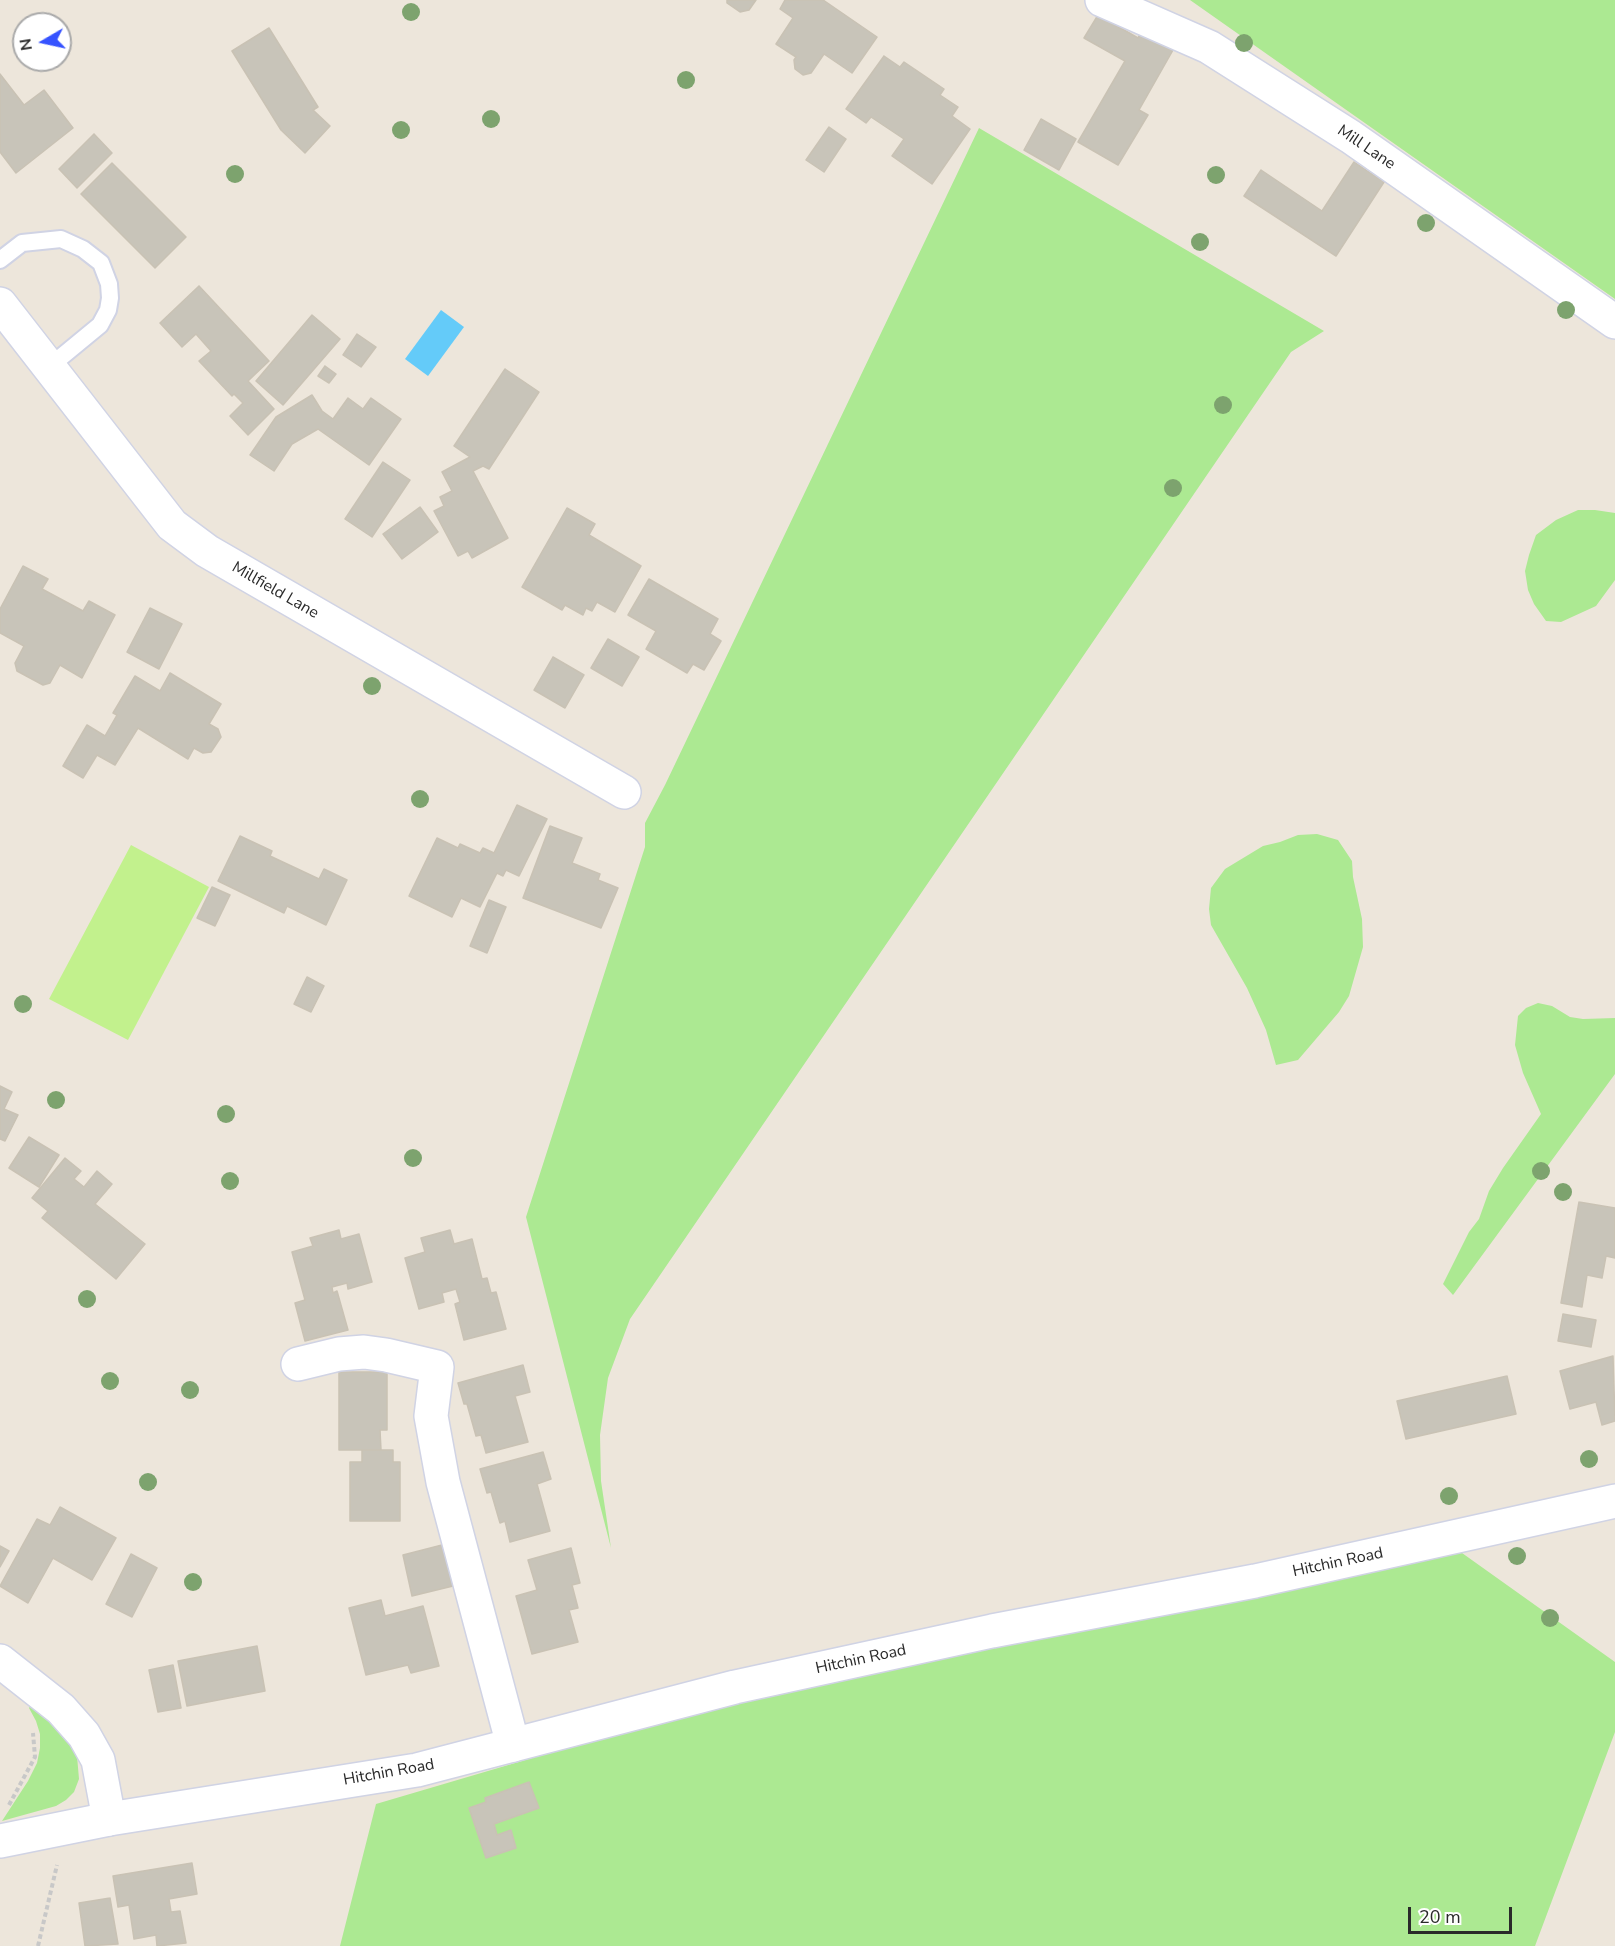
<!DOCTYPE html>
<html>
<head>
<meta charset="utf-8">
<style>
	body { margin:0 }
	#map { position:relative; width:1615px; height:1946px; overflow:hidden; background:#ede6db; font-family:"Nunito Sans",sans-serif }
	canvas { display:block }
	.north { position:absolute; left:12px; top:12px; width:60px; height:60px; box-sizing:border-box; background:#fff; border:2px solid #aaa; border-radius:50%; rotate:261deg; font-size:16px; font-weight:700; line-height:24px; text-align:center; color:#2a2a2a }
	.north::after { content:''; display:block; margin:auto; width:21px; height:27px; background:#3653ff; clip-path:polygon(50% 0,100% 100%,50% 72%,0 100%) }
	.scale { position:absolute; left:1408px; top:1907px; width:104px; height:27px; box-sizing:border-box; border:3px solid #2a2a2a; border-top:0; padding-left:8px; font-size:18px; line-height:21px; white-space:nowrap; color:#2a2a2a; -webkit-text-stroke:4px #fff; paint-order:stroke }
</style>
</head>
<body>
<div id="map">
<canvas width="1615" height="1946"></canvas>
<div class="north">N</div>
<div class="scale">20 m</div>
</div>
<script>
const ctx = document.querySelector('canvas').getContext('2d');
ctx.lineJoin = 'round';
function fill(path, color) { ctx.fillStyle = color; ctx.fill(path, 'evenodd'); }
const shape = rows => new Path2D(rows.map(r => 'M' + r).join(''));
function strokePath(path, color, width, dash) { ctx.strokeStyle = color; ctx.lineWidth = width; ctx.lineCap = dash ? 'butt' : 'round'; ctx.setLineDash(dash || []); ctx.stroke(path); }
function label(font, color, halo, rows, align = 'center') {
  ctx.font = font + ' "Nunito Sans",sans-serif'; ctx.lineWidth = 4.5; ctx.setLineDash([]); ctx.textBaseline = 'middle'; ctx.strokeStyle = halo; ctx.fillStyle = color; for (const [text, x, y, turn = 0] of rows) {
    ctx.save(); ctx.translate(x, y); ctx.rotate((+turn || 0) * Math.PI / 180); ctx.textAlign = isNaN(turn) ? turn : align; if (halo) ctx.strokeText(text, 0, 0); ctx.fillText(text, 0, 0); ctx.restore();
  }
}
fill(shape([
	[1190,0,1615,0,1615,299],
	[979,128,1324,331,1291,352,630,1319,608,1378,600,1435,601,1481,611,1548,526,1217,645,847,645,823,665,785],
	[1578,510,1595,510,1615,513,1615,580,1596,606,1561,622,1546,621,1534,604,1528,590,1525,571,1529,555,1536,535,1556,520],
	[1317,834,1338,840,1352,861,1353,877,1362,919,1363,947,1349,996,1339,1012,1298,1060,1276,1065,1266,1030,1247,988,1211,925,1209,909,1211,888,1225,869,1263,846,1280,842,1298,835],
	[1538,1003,1552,1006,1570,1017,1583,1019,1615,1018,1615,1074,1453,1295,1443,1284,1469,1232,1479,1219,1489,1191,1503,1168,1541,1114,1523,1073,1515,1045,1518,1016,1526,1008],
	[1455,1548,1615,1662,1615,1732,1535,1946,340,1946,376,1804,722,1702],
	[33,1700,63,1726,77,1756,79,1779,74,1792,66,1800,56,1806,2,1821,28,1781,37,1763,40,1748,40,1734,36,1721,29,1708]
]), '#ace992');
fill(shape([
	[131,845,209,887,128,1040,49,999]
]), '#c2f18d');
fill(shape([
	[441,310,464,327,428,376,405,359]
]), '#64cbf9');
const building = shape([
	[727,0,756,0,749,10,740,12,727,3,727,0],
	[785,0,823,0,877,37,852,73,824,54,811,73,803,75,795,69,794,60,796,57,776,44,793,18,780,9,785,0],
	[1098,15,1138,38,1145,25,1177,43,1139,110,1148,115,1118,165,1078,142,1125,61,1084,38,1098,15],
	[269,28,318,107,313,110,330,126,305,153,281,130,232,51,269,28],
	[884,56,900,67,904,62,944,89,940,95,958,107,952,116,970,129,932,184,892,156,904,139,871,117,866,123,846,109,884,56],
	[0,74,24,105,44,90,73,128,16,173,0,152,0,74],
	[1041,119,1076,139,1059,170,1024,150,1041,119],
	[829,127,846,139,824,172,806,160,829,127],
	[94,134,112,153,77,188,59,169,94,134],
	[1354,162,1384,182,1336,256,1244,196,1261,170,1322,211,1354,162],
	[112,163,186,237,155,268,81,194,112,163],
	[199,286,269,361,248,381,274,409,248,435,230,416,243,403,234,394,232,396,199,361,211,351,196,334,182,347,160,323,199,286],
	[312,315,340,339,283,405,256,381,312,315],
	[357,334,376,347,361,367,343,355,357,334],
	[325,366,336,374,329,383,318,376,325,366],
	[505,369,539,392,489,469,483,466,473,471,508,538,472,558,468,551,458,556,434,511,444,506,440,497,452,491,442,472,470,457,454,446,505,369],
	[312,395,322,411,333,419,348,398,363,409,371,398,401,419,369,465,318,429,292,444,274,471,250,455,276,417,312,395],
	[383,462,410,480,372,537,345,519,383,462],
	[420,507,438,532,402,559,383,534,420,507],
	[567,508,595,524,589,535,641,566,615,612,597,602,592,611,586,608,583,615,565,605,562,610,522,587,567,508],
	[23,566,48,579,42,589,83,611,89,601,115,615,82,678,60,665,50,683,43,685,17,671,15,663,24,646,0,633,0,609,23,566],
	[649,579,718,619,710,634,721,641,704,670,693,664,687,673,646,649,656,631,628,615,649,579],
	[150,608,182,624,159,669,127,652,150,608],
	[608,639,639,657,622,686,591,668,608,639],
	[553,657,584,675,565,708,534,690,553,657],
	[170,673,221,704,209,724,218,729,221,737,211,752,203,753,194,748,188,759,138,728,115,765,97,755,83,778,63,766,87,725,105,736,117,715,113,713,135,676,160,691,170,673],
	[517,805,547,819,519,876,506,870,503,876,497,873,480,907,461,898,452,917,409,896,437,838,458,848,460,844,480,853,483,848,494,853,517,805],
	[550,826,582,838,572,863,600,874,598,880,618,888,601,928,523,898,550,826],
	[240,836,272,851,270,856,319,879,324,869,347,880,326,925,287,906,284,913,218,881,240,836],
	[212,887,230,895,215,926,197,918,212,887],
	[489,900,506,907,487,953,470,946,489,900],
	[307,977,324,986,311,1012,294,1004,307,977],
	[0,1086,12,1092,4,1109,18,1115,5,1141,0,1139,0,1086],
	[29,1137,59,1155,39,1187,9,1168,29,1137],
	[65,1158,81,1171,74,1179,84,1187,97,1171,112,1184,95,1204,145,1244,116,1279,42,1218,48,1211,32,1198,65,1158],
	[1579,1202,1615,1208,1615,1258,1606,1256,1602,1278,1587,1275,1582,1307,1561,1303,1579,1202],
	[339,1230,341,1239,359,1234,372,1282,348,1289,347,1283,332,1287,333,1293,337,1291,348,1330,305,1341,295,1303,305,1300,292,1252,313,1246,310,1238,339,1230],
	[450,1230,454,1244,472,1239,482,1279,487,1278,491,1293,496,1292,506,1329,464,1340,455,1304,460,1302,456,1289,442,1293,444,1302,419,1309,405,1258,425,1252,421,1238,450,1230],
	[1563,1314,1596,1320,1591,1347,1558,1341,1563,1314],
	[1613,1356,1615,1421,1602,1425,1596,1402,1570,1409,1560,1371,1613,1356],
	[523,1365,530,1392,515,1396,528,1442,486,1453,481,1435,476,1436,467,1404,464,1404,458,1383,523,1365],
	[339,1372,387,1372,387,1430,380,1430,381,1450,339,1450,339,1372],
	[1507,1376,1516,1414,1406,1439,1397,1401,1507,1376],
	[362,1450,393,1450,393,1462,400,1462,400,1521,350,1521,350,1462,362,1462,362,1450],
	[543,1452,551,1479,537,1484,550,1531,510,1542,505,1521,500,1523,491,1492,487,1493,480,1469,543,1452],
	[60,1507,116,1538,92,1580,53,1558,28,1603,0,1586,37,1519,50,1525,60,1507],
	[442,1545,453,1586,412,1596,403,1555,442,1545],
	[0,1546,9,1551,0,1567,0,1546],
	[571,1548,580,1583,572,1585,578,1608,569,1610,578,1642,532,1654,516,1596,537,1590,528,1560,571,1548],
	[131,1554,157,1568,132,1617,106,1604,131,1554],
	[381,1600,385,1616,423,1606,439,1666,411,1673,408,1665,366,1675,349,1608,381,1600],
	[257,1646,265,1691,187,1706,178,1661,257,1646],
	[173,1665,181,1708,158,1712,149,1670,173,1665],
	[529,1782,539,1808,494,1824,497,1835,511,1830,516,1848,486,1858,469,1808,486,1802,485,1798,529,1782],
	[192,1863,197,1894,169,1899,171,1912,180,1911,186,1943,157,1946,156,1935,134,1939,129,1905,118,1907,113,1876,192,1863],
	[110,1898,118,1944,85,1946,79,1903,110,1898]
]);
fill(building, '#c8c4b9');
strokePath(building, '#c9c2b4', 1.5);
const lane = shape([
	[0,260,22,243,61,239,83,249,101,263,109,284,110,298,108,310,100,325,49,367]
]);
const street = shape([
	[1102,0,1209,47,1351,137,1615,322],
	[0,304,172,525,207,551,624,792],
	[298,1364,339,1354,364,1352,386,1355,437,1367,431,1416,443,1482,513,1745],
	[0,1661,61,1709,84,1735,98,1760,109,1819]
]);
const secondary = shape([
	[0,1841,109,1819,417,1770,735,1687,992,1631,1255,1581,1615,1501]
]);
strokePath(lane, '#d0d3e4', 20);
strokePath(street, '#d0d3e4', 36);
strokePath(secondary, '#d0d3e4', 36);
strokePath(shape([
	[9,1805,35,1757,33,1733],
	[38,1946,57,1865]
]), '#c8c8c8', 4, [4.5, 3]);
strokePath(lane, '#fff', 16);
strokePath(street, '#fff', 33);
strokePath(secondary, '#fff', 33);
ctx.fillStyle = '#7da36e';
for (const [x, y] of [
	[411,12],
	[1244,43],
	[686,80],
	[491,119],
	[401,130],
	[235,174],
	[1216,175],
	[1426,223],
	[1200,242],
	[1566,310],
	[1223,405],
	[1173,488],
	[372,686],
	[420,799],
	[23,1004],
	[56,1100],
	[226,1114],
	[413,1158],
	[1541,1171],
	[230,1181],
	[1563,1192],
	[87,1299],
	[110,1381],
	[190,1390],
	[1589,1459],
	[148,1482],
	[1449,1496],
	[1517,1556],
	[193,1582],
	[1550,1618]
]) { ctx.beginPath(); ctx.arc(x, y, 9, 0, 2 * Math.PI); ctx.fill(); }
label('16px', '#2a2a2a', '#fff', [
	["Mill Lane",1366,148,34],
	["Millfield Lane",275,591,30],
	["Hitchin Road",1338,1563,-12],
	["Hitchin Road",861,1660,-12],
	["Hitchin Road",389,1773,-10]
]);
</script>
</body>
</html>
